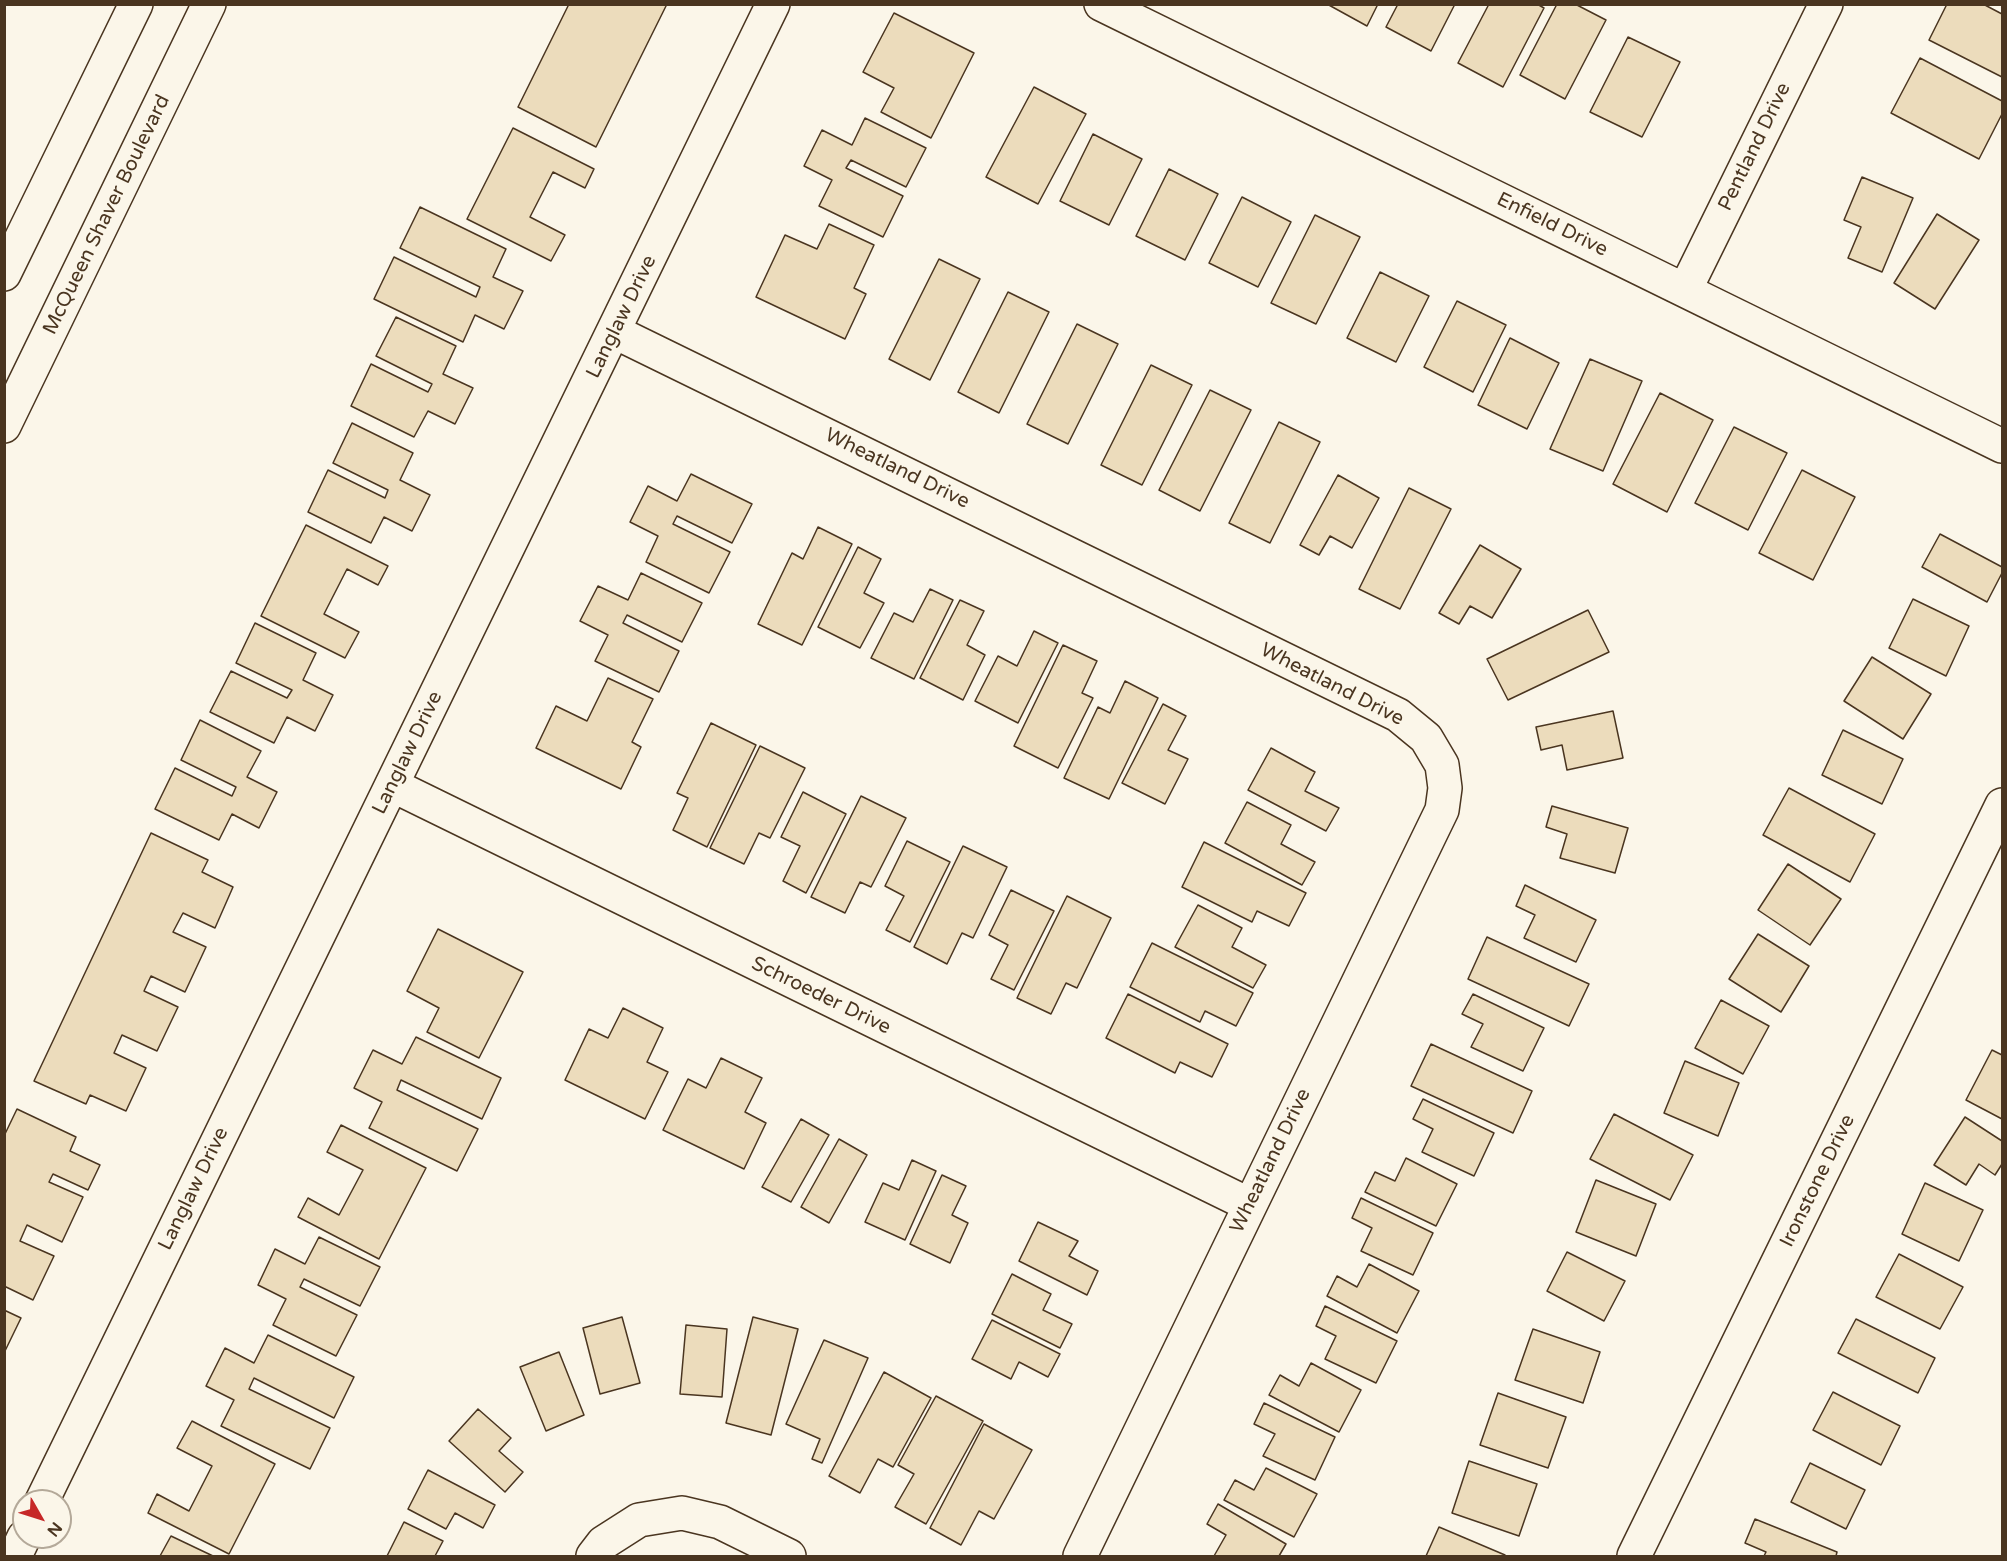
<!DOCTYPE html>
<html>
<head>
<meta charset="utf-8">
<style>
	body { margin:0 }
	#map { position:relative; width:2007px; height:1561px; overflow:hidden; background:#fbf6e9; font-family:"Varela Round",sans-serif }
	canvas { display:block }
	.frame { position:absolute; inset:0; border:6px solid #4a3520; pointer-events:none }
	.north { position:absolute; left:12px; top:1489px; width:60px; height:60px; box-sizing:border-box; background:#fbf6e9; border:2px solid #b4a999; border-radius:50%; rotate:129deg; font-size:16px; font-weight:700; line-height:24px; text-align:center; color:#4a3520 }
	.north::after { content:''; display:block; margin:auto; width:21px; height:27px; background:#c62828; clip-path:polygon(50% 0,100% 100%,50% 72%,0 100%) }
</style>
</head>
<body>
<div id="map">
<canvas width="2007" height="1561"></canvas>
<div class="frame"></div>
<div class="north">N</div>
</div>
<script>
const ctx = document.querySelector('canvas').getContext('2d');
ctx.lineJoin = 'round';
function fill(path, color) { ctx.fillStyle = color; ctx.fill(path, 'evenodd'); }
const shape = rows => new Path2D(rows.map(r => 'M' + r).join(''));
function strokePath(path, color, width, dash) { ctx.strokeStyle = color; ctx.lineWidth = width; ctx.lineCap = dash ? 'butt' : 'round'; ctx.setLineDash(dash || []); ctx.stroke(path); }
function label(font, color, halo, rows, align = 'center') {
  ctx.font = font + ' "Varela Round",sans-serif'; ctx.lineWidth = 4.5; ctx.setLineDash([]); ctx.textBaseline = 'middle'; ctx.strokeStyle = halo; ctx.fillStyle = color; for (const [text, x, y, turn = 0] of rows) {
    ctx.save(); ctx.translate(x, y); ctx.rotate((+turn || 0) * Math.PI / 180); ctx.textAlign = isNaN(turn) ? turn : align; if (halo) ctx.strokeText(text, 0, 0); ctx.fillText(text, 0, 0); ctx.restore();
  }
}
const building = shape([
	[569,4,667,4,596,147,518,107,569,4],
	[1327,4,1378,4,1367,26,1327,4],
	[1398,4,1455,4,1431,51,1386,27,1398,4],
	[1489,4,1537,4,1544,8,1503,87,1458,63,1489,4],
	[1557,4,1575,4,1606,20,1565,99,1520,75,1557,4],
	[1947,4,1983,4,2002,14,2002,77,1929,40,1947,4],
	[894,13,974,53,931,138,881,112,894,88,863,72,894,13],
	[1628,37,1680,62,1642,137,1590,112,1628,37],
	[1920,58,2002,101,2002,114,1979,159,1891,113,1920,58],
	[1034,87,1086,114,1038,204,986,177,1034,87],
	[865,118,926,148,906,187,851,160,846,168,903,196,883,237,819,206,832,180,804,166,822,130,852,145,865,118],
	[513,128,594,169,585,188,553,172,530,217,565,235,551,261,467,219,513,128],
	[1093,134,1142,159,1109,225,1060,201,1093,134],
	[1169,169,1218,194,1185,260,1136,236,1169,169],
	[1862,177,1913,198,1882,272,1848,258,1861,227,1844,220,1862,177],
	[1242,197,1291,222,1258,287,1209,263,1242,197],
	[420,207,506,249,493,277,523,291,504,329,475,315,463,342,374,299,394,257,476,297,480,287,400,248,420,207],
	[1937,214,1979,240,1935,309,1894,283,1937,214],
	[1315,215,1360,237,1316,324,1271,303,1315,215],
	[829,224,874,245,854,288,866,294,845,339,756,297,785,235,817,249,829,224],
	[939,259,980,279,930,380,889,359,939,259],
	[1380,272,1429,296,1396,362,1347,338,1380,272],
	[1008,292,1049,312,999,413,958,392,1008,292],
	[1457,301,1506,325,1473,392,1424,367,1457,301],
	[396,317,456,346,443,374,473,388,455,424,428,411,414,437,351,406,371,364,428,392,432,384,376,356,396,317],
	[1077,324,1118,344,1068,444,1027,424,1077,324],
	[1510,338,1559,363,1527,429,1478,405,1510,338],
	[1590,359,1642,381,1603,471,1550,449,1590,359],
	[1151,365,1192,385,1142,485,1101,465,1151,365],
	[1210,390,1251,410,1200,511,1159,490,1210,390],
	[1660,393,1713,420,1667,512,1613,484,1660,393],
	[1279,422,1320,442,1270,543,1229,523,1279,422],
	[352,423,413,453,400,480,430,495,412,531,384,517,371,543,308,512,328,470,385,498,388,490,333,463,352,423],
	[1734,427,1787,453,1748,530,1695,503,1734,427],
	[1802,470,1855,497,1813,580,1759,553,1802,470],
	[691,474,752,504,732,543,677,516,673,524,730,552,709,593,646,562,658,536,630,522,648,486,677,501,691,474],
	[1338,475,1379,498,1352,548,1330,536,1319,555,1300,545,1338,475],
	[1409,488,1451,509,1400,609,1359,589,1409,488],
	[306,525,388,566,378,585,347,569,324,614,359,632,345,658,261,616,306,525],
	[818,527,852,544,802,645,758,624,792,553,803,559,818,527],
	[1940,534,2002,567,2002,573,1987,602,1922,567,1940,534],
	[1480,545,1521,569,1492,618,1470,606,1459,624,1439,613,1480,545],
	[858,547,881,559,864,593,884,603,860,648,818,627,858,547],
	[641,573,702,603,682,642,627,615,623,623,679,651,659,692,595,661,608,635,580,621,598,586,628,600,641,573],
	[930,589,953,600,914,679,871,658,894,613,913,622,930,589],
	[1913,599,1969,626,1946,676,1889,648,1913,599],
	[960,600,984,611,967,645,985,655,963,700,920,678,960,600],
	[1588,610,1609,652,1508,700,1487,659,1588,610],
	[255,623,316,653,303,680,333,695,315,731,287,717,274,743,210,712,231,671,287,698,292,690,236,663,255,623],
	[1034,631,1058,643,1018,723,975,701,998,656,1017,666,1034,631],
	[1063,645,1097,661,1082,693,1093,698,1058,768,1014,746,1063,645],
	[1872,657,1931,694,1903,739,1844,701,1872,657],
	[608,678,653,699,632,742,641,747,621,789,536,748,556,706,587,721,608,678],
	[1125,681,1158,698,1109,799,1064,778,1098,707,1110,713,1125,681],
	[1163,704,1186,716,1168,750,1188,759,1165,804,1122,783,1163,704],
	[1613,711,1623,758,1567,770,1562,745,1541,750,1536,727,1613,711],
	[200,720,261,751,247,777,277,792,259,828,232,814,219,840,155,809,175,768,232,796,236,787,181,760,200,720],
	[711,723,756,745,707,847,673,830,688,798,677,793,711,723],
	[1843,730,1903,759,1882,804,1822,775,1843,730],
	[760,746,805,768,770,838,759,833,744,864,710,848,760,746],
	[1271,748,1315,772,1305,791,1339,808,1326,831,1248,790,1271,748],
	[1789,788,1875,834,1850,882,1763,835,1789,788],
	[803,792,846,814,806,893,783,881,800,846,781,837,803,792],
	[861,796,906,818,871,887,860,882,845,913,811,897,861,796],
	[1247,802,1291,825,1281,844,1315,862,1302,885,1225,843,1247,802],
	[1552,806,1628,828,1615,873,1560,858,1567,834,1546,827,1552,806],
	[151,833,208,860,202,872,233,887,215,928,183,913,173,932,206,947,185,992,151,976,144,991,178,1007,157,1051,122,1035,114,1053,146,1068,126,1111,90,1095,86,1104,34,1081,151,833],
	[907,841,950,862,910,942,886,930,904,896,885,886,907,841],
	[1204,842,1306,893,1289,926,1257,911,1252,922,1182,887,1204,842],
	[963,846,1007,867,973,938,962,933,947,964,914,947,963,846],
	[1788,864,1841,899,1810,945,1758,910,1788,864],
	[1525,885,1596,920,1576,962,1524,938,1535,915,1516,906,1525,885],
	[1011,890,1054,911,1014,990,991,979,1008,945,989,935,1011,890],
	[1067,896,1111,918,1077,988,1066,983,1051,1014,1017,998,1067,896],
	[1198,905,1242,928,1232,947,1266,965,1253,988,1175,947,1198,905],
	[438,929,523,972,479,1058,427,1032,439,1008,407,991,438,929],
	[1758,934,1809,966,1781,1012,1729,979,1758,934],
	[1487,937,1589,984,1569,1026,1468,979,1487,937],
	[1152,943,1253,993,1236,1026,1205,1011,1200,1022,1130,987,1152,943],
	[1128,994,1228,1044,1212,1077,1180,1062,1175,1073,1106,1038,1128,994],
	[1473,994,1544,1028,1523,1071,1471,1047,1483,1024,1462,1014,1473,994],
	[1721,1000,1769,1026,1743,1074,1695,1048,1721,1000],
	[623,1008,663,1028,647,1062,668,1072,645,1119,565,1080,589,1029,608,1038,623,1008],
	[416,1037,501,1078,482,1119,401,1080,397,1090,478,1129,457,1171,369,1128,382,1102,354,1088,373,1050,402,1064,416,1037],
	[1431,1044,1532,1091,1513,1133,1411,1086,1431,1044],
	[1992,1050,2002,1055,2002,1119,1966,1100,1992,1050],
	[721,1058,762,1078,745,1112,766,1123,744,1169,663,1130,688,1079,706,1088,721,1058],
	[1685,1061,1739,1083,1718,1136,1664,1113,1685,1061],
	[1423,1099,1494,1133,1474,1176,1422,1152,1433,1129,1413,1119,1423,1099],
	[17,1109,76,1137,70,1151,100,1165,88,1190,53,1174,49,1182,83,1197,62,1242,27,1225,20,1241,54,1256,33,1300,4,1286,4,1136,17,1109],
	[1614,1114,1693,1155,1670,1200,1590,1159,1614,1114],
	[1965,1117,2002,1141,2002,1164,1995,1175,1979,1164,1966,1185,1934,1165,1965,1117],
	[801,1119,829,1135,791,1202,762,1187,801,1119],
	[341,1125,426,1168,379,1259,298,1217,308,1198,339,1215,363,1170,327,1152,341,1125],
	[839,1139,867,1155,829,1223,801,1207,839,1139],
	[1406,1158,1457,1184,1436,1226,1365,1192,1375,1172,1395,1181,1406,1158],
	[912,1160,936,1171,905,1240,865,1222,883,1183,899,1190,912,1160],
	[942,1175,966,1186,952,1215,968,1223,950,1263,910,1244,942,1175],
	[1596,1180,1656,1204,1636,1256,1576,1232,1596,1180],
	[1925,1183,1983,1210,1959,1261,1902,1234,1925,1183],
	[1361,1198,1433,1233,1413,1275,1361,1251,1372,1228,1352,1218,1361,1198],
	[1038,1222,1078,1241,1069,1256,1098,1271,1087,1295,1019,1261,1038,1222],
	[319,1237,380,1267,360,1306,304,1279,300,1287,357,1315,336,1356,273,1325,286,1299,258,1285,275,1249,305,1264,319,1237],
	[1567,1252,1625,1281,1604,1321,1547,1291,1567,1252],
	[1899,1254,1963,1287,1940,1329,1876,1297,1899,1254],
	[1369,1264,1419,1291,1397,1333,1327,1296,1337,1276,1357,1287,1369,1264],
	[1012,1274,1051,1294,1043,1310,1072,1324,1060,1348,992,1314,1012,1274],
	[1325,1306,1397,1341,1376,1383,1325,1359,1336,1336,1316,1326,1325,1306],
	[4,1310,21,1318,4,1353,4,1310],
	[622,1317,640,1383,600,1394,583,1328,622,1317],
	[753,1317,798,1329,771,1435,726,1423,753,1317],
	[1856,1319,1935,1358,1918,1393,1838,1353,1856,1319],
	[992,1320,1060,1354,1048,1377,1019,1362,1011,1379,972,1359,992,1320],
	[686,1325,727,1329,722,1397,680,1394,686,1325],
	[1533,1329,1600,1352,1583,1403,1515,1380,1533,1329],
	[268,1335,354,1377,334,1418,254,1378,249,1389,330,1428,310,1469,221,1426,234,1400,206,1386,225,1348,254,1363,268,1335],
	[824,1340,868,1358,822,1463,812,1459,820,1439,786,1424,824,1340],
	[559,1352,584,1415,546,1431,520,1367,559,1352],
	[1311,1363,1361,1390,1339,1432,1269,1395,1280,1375,1299,1386,1311,1363],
	[884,1372,931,1398,893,1467,878,1459,860,1493,829,1476,884,1372],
	[1833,1392,1900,1426,1881,1465,1813,1430,1833,1392],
	[1498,1393,1566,1417,1548,1468,1480,1445,1498,1393],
	[936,1396,983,1421,926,1524,895,1507,914,1474,898,1465,936,1396],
	[1264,1403,1335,1437,1315,1480,1263,1456,1275,1434,1254,1424,1264,1403],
	[478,1409,511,1438,499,1451,523,1472,505,1492,449,1441,478,1409],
	[192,1421,275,1464,229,1554,148,1513,157,1494,189,1511,212,1466,177,1448,192,1421],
	[984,1424,1032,1450,994,1519,979,1511,961,1545,930,1528,984,1424],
	[1469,1461,1537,1484,1519,1536,1452,1513,1469,1461],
	[1810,1463,1865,1490,1846,1529,1791,1502,1810,1463],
	[1266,1468,1317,1494,1294,1537,1224,1500,1235,1480,1254,1490,1266,1468],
	[428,1470,495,1505,483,1528,455,1513,446,1529,408,1509,428,1470],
	[1218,1504,1286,1544,1279,1556,1214,1556,1226,1535,1207,1524,1218,1504],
	[1755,1519,1837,1552,1836,1556,1764,1556,1766,1552,1745,1543,1755,1519],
	[404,1522,443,1541,435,1556,387,1556,404,1522],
	[1439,1527,1505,1555,1504,1556,1426,1556,1439,1527],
	[171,1536,213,1556,160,1556,171,1536]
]);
fill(building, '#ecdcbc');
strokePath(building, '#4a3520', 1.5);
const street = shape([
	[1101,4,2002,446],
	[1685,290,1826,4],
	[615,332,1398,715,1426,738,1442,765,1445,788,1442,810,1080,1556],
	[392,785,1250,1205],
	[42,1501,773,4],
	[15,1556,24,1537],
	[593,1556,603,1543,639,1520,682,1513,720,1522,789,1556],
	[1634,1556,2002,805]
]);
const primary = shape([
	[4,274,136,4],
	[4,426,209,4]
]);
strokePath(street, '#4a3520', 36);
strokePath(primary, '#4a3520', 36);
strokePath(street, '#fbf6e9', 33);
strokePath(primary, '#fbf6e9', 33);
label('20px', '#4a3520', '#fbf6e9', [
	["Pentland Drive",1755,147,-64],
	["McQueen Shaver Boulevard",107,215,-64],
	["Enfield Drive",1552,225,26],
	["Langlaw Drive",622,317,-64],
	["Wheatland Drive",897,469,26],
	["Wheatland Drive",1332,685,27],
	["Langlaw Drive",408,753,-64],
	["Schroeder Drive",821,996,26],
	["Wheatland Drive",1271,1161,-64],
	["Ironstone Drive",1818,1181,-64],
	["Langlaw Drive",194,1189,-64]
]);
</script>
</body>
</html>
